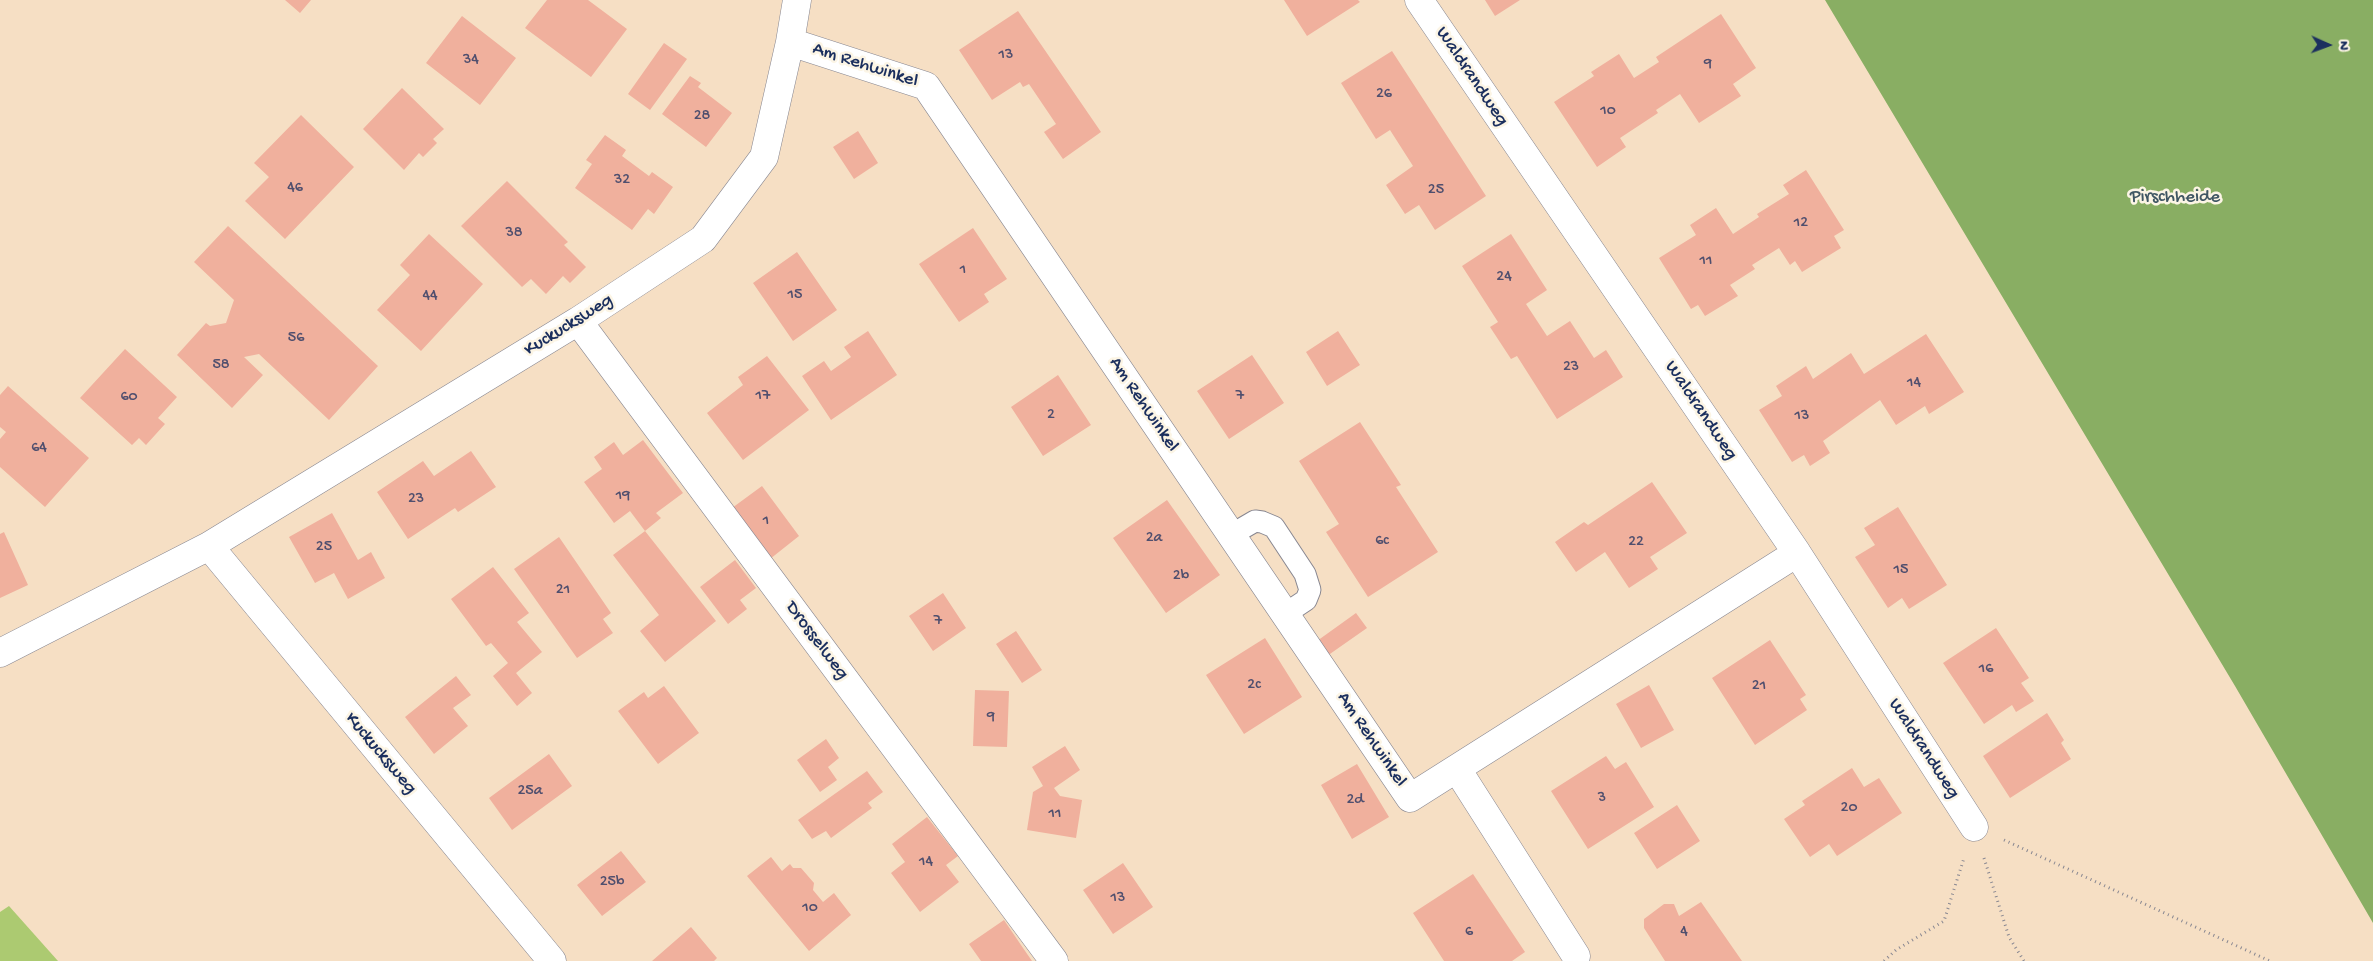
<!DOCTYPE html>
<html>
<head>
<meta charset="utf-8">
<style>
	body { margin:0 }
	#map { position:relative; width:2373px; height:961px; overflow:hidden; background:#f6dfc4; font-family:"Gochi Hand",sans-serif }
	canvas { display:block }
	.north { position:absolute; left:2303px; top:20px; width:50px; height:50px; -webkit-text-stroke:4px #fcf5e5; paint-order:stroke; rotate:92deg; font-size:14px; font-weight:700; line-height:20px; text-align:center; color:#1b2f5e }
	.north::after { content:''; display:block; margin:auto; width:18px; height:22px; background:#1b2f5e; clip-path:polygon(50% 0,100% 100%,50% 72%,0 100%) }
</style>
</head>
<body>
<div id="map">
<canvas width="2373" height="961"></canvas>
<div class="north">N</div>
</div>
<script>
const ctx = document.querySelector('canvas').getContext('2d');
ctx.lineJoin = 'round';
function fill(path, color) {
  ctx.fillStyle = color;
  ctx.fill(path, 'evenodd');
}
function stroke(path, color, width, dash) {
  ctx.strokeStyle = color;
  ctx.lineWidth = width;
  ctx.lineCap = dash ? 'butt' : 'round';
  ctx.setLineDash(dash || []);
  ctx.stroke(path);
}
function label(font, color, halo, rows, align = 'center') {
  ctx.font = font + ' "Gochi Hand",sans-serif';
  ctx.lineWidth = 5;
  ctx.setLineDash([]);
  ctx.textBaseline = 'middle';
  ctx.strokeStyle = halo;
  ctx.fillStyle = color;
  for (const [text, x, y, turn = 0] of rows) {
    ctx.save();
    ctx.translate(x, y);
    ctx.rotate((+turn || 0) * Math.PI / 180);
    ctx.textAlign = isNaN(turn) ? turn : align;
    if (halo) ctx.strokeText(text, 0, 0);
    ctx.fillText(text, 0, 0);
    ctx.restore();
  }
}
const green = new Path2D(`
	M9,906L58,961H0V912Z`);
const forest = new Path2D(`
	M1825,0H2373V923L2235,686Z`);
const building = new Path2D(`
	M285,0H311L300,13Z
	M547,0H588L627,29L591,77L525,28Z
	M1284,0H1358L1360,2L1307,36Z
	M1485,0H1520L1495,16Z
	M1018,11L1101,132L1063,159L1044,132L1056,124L1029,84L1023,87L1020,82L992,100L959,50Z
	M1721,14L1756,68L1733,84L1741,96L1699,123L1680,94L1656,110L1658,113L1620,138L1626,147L1597,167L1554,102L1594,76L1591,72L1619,54L1634,78L1659,62L1656,57Z
	M462,16L516,58L480,105L426,63Z
	M664,43L687,59L650,110L628,94Z
	M1392,51L1486,196L1435,230L1419,205L1405,214L1386,185L1413,166L1390,130L1376,139L1341,83Z
	M690,76L701,83L698,87L732,113L706,147L662,114Z
	M402,88L444,129L433,139L437,143L423,157L419,153L404,170L363,129Z
	M301,115L354,167L285,239L245,201L269,177L254,163Z
	M858,131L878,163L854,179L833,147Z
	M605,135L626,150L622,156L649,176L652,172L673,187L654,214L648,209L632,230L575,188L592,164L586,160Z
	M1806,170L1844,230L1834,236L1841,248L1802,272L1795,261L1790,265L1779,248L1752,265L1755,269L1730,285L1738,296L1705,316L1698,305L1691,309L1659,258L1696,235L1690,225L1716,208L1733,234L1759,217L1757,214L1789,194L1783,185Z
	M507,181L568,242L564,245L586,267L570,283L563,276L546,294L531,279L522,287L461,226Z
	M228,226L378,366L329,420L259,354L244,357L263,375L232,408L177,355L206,323L210,326L226,323L234,300L194,262Z
	M973,228L1007,279L984,294L989,302L959,322L919,264Z
	M429,234L483,284L421,351L377,310L410,275L400,265Z
	M1511,234L1547,290L1526,304L1547,336L1570,321L1594,358L1606,350L1623,377L1557,419L1517,356L1511,359L1490,327L1498,322L1462,266Z
	M797,252L837,310L793,341L753,283Z
	M868,331L897,375L831,420L802,376L824,361L831,371L851,357L844,347Z
	M1338,331L1360,365L1327,386L1306,352Z
	M1926,334L1964,392L1929,414L1925,406L1896,425L1880,400L1823,441L1830,453L1810,466L1804,455L1792,462L1759,410L1782,396L1776,386L1806,366L1813,379L1851,353L1864,374Z
	M125,349L177,397L158,418L165,424L146,445L139,438L132,445L80,398Z
	M1252,355L1284,403L1229,439L1197,391Z
	M767,356L809,410L743,460L707,413L743,385L738,377Z
	M1058,375L1091,425L1043,456L1011,407Z
	M8,386L89,458L45,507L0,467V439L6,432L0,427V395Z
	M1360,422L1401,485L1396,487L1438,552L1368,597L1326,532L1339,524L1299,461Z
	M643,440L683,493L656,513L661,518L645,531L716,621L665,662L640,631L659,615L613,555L645,531L630,511L614,523L584,482L602,469L594,457L614,442L623,455Z
	M471,451L496,487L458,512L455,508L408,539L377,492L423,461L434,476Z
	M1652,482L1687,533L1650,557L1658,569L1629,588L1605,552L1576,572L1555,542L1584,522L1588,525Z
	M762,486L799,536L770,559L732,508Z
	M1167,500L1220,575L1166,613L1113,538Z
	M1898,507L1947,585L1909,609L1902,598L1888,608L1855,557L1875,545L1864,528Z
	M332,513L358,560L371,552L385,578L348,599L334,573L315,583L289,537Z
	M4,532L28,585L0,598V534Z
	M559,537L611,613L603,619L613,633L577,658L514,569Z
	M735,560L756,588L740,600L747,609L728,624L700,587Z
	M493,567L529,613L517,622L542,652L516,673L532,693L517,706L493,676L508,663L491,643L486,646L451,599Z
	M943,593L966,628L933,651L909,616Z
	M1356,613L1367,628L1327,656L1317,641Z
	M1996,628L2029,678L2021,683L2034,701L2016,712L2012,705L1984,724L1943,663Z
	M1016,631L1042,670L1022,683L996,644Z
	M1265,638L1302,697L1244,734L1206,675Z
	M1770,640L1806,695L1800,699L1807,710L1755,745L1712,678Z
	M456,676L471,695L453,708L468,726L434,754L405,717Z
	M1649,685L1674,730L1641,748L1616,704Z
	M664,686L699,733L658,764L618,711L644,692L648,698Z
	M975,690L1009,691L1007,747L973,746Z
	M2047,713L2064,740L2061,743L2071,759L2010,798L1983,756Z
	M826,739L839,758L828,767L837,780L820,792L797,760Z
	M1065,746L1080,770L1054,788L1060,796L1082,800L1076,838L1027,830L1033,792L1043,786L1032,767Z
	M549,754L572,786L512,830L489,798Z
	M1606,756L1615,769L1626,762L1654,807L1588,849L1551,791Z
	M1357,764L1389,817L1352,839L1321,785Z
	M1852,768L1864,787L1879,778L1902,813L1837,856L1829,844L1810,857L1784,819L1805,805L1802,801Z
	M867,771L883,792L868,803L872,808L831,838L826,831L812,839L798,820Z
	M1677,805L1700,841L1657,869L1634,833Z
	M927,817L958,856L946,865L959,882L920,912L891,873L905,862L892,844Z
	M621,851L646,882L602,916L577,885Z
	M771,857L782,871L790,864L793,868H801L814,883L813,890L823,902L834,893L851,915L809,951L747,876Z
	M1123,863L1153,907L1113,934L1083,890Z
	M1473,874L1525,952L1512,961H1444L1413,913Z
	M1701,902L1742,961H1665L1644,928V919L1664,904H1674L1679,916Z
	M1004,920L1023,948L1032,961H981L969,944Z
	M691,927L717,958L714,961H652Z`);
const path = new Path2D(`
	M2004,840L2270,961
	M1984,858L2009,937L2024,961
	M1884,961L1896,950L1944,921L1964,858`);
const service = new Path2D(`
	M1231,535L1255,521L1262,522L1274,527L1305,574L1310,590L1306,600L1285,614`);
const minor = new Path2D(`
	M1419,0L1797,553L1974,827
	M790,42L926,86L1410,798L1797,553
	M578,321L1054,961
	M209,546L552,961
	M0,653L209,546L578,321L703,239L764,157L790,42L797,0
	M1457,769L1576,956`);
const numberNames = [
	["13",1006,56],
	["34",471,61],
	["9",1708,65],
	["26",1384,95],
	["10",1608,112],
	["28",702,117],
	["32",622,181],
	["46",295,189],
	["25",1436,191],
	["12",1801,224],
	["38",514,234],
	["11",1706,262],
	["1",963,271],
	["24",1504,278],
	["15",795,296],
	["44",430,297],
	["56",296,339],
	["58",221,366],
	["23",1571,368],
	["14",1914,384],
	["17",763,397],
	["7",1240,397],
	["60",129,398],
	["2",1051,416],
	["13",1802,417],
	["64",39,449],
	["19",623,497],
	["23",416,500],
	["1",766,522],
	["2a",1154,539],
	["6c",1382,542],
	["22",1636,543],
	["25",324,548],
	["15",1901,571],
	["2b",1181,577],
	["21",563,591],
	["7",938,622],
	["16",1986,670],
	["2c",1254,686],
	["21",1759,687],
	["9",991,718],
	["25a",530,792],
	["3",1602,799],
	["2d",1355,801],
	["20",1849,809],
	["11",1055,815],
	["14",926,863],
	["25b",612,883],
	["13",1118,899],
	["10",810,909],
	["6",1469,933],
	["4",1684,933]
];
const streetNames = [
	["Am Rehwinkel",865,66,18],
	["Waldrandweg",1471,77,56],
	["Kuckucksweg",569,326,-32],
	["Am Rehwinkel",1143,405,56],
	["Waldrandweg",1700,411,56],
	["Drosselweg",816,641,53],
	["Am Rehwinkel",1371,740,56],
	["Waldrandweg",1923,749,57],
	["Kuckucksweg",380,754,50]
];
const parkNames = [
	["Pirschheide",2175,198]
];
fill(green, '#acca71');
fill(forest, '#89ae63');
fill(building, '#f0b09d');
stroke(service, '#888791', 23);
stroke(minor, '#888791', 29);
stroke(path, '#888791', 3, [1, 4]);
stroke(service, '#fff', 21);
stroke(minor, '#fff', 28);
label('16px', '#504f6e', null, numberNames);
label('19px', '#1b2f5e', '#fcf5e5', streetNames);
label('19px', '#3f5663', '#fcf5e5', parkNames);
</script>
</body>
</html>
